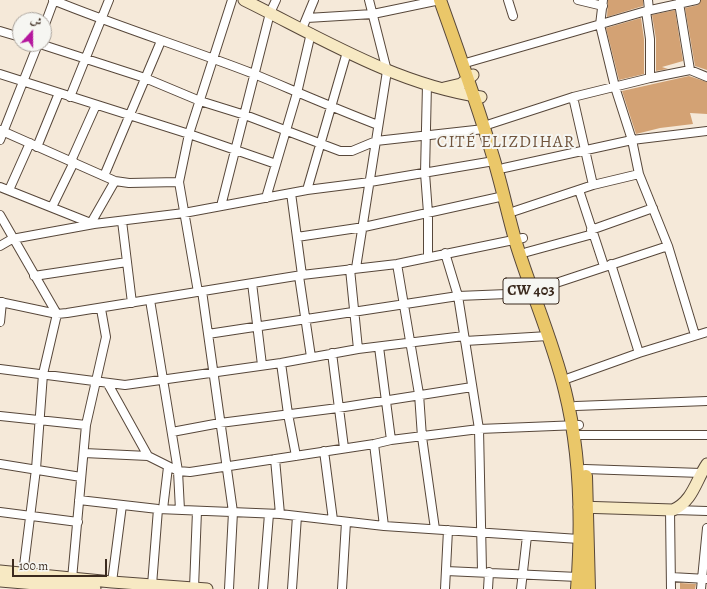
<!DOCTYPE html>
<html>
<head>
<meta charset="utf-8">
<style>
	body { margin:0 }
	#map { position:relative; width:707px; height:589px; overflow:hidden; background:#f5e9d9; font-family:Alegreya,Amiri,serif }
	canvas { display:block }
	.north { position:absolute; left:12px; top:12px; width:40px; height:40px; box-sizing:border-box; background:#f6f6f2; border:1px solid #aba49d; border-radius:50%; rotate:21deg; font-size:11px; font-weight:700; line-height:16px; text-align:center; color:#3b2a1e }
	.north::after { content:''; display:block; margin:auto; width:14px; height:18px; background:#b5179e; clip-path:polygon(50% 0,100% 100%,50% 72%,0 100%) }
	.scale { position:absolute; left:12px; top:559px; width:95px; height:18px; box-sizing:border-box; border:2px solid #3b2a1e; border-top:0; padding-left:5px; font-size:12px; line-height:14px; white-space:nowrap; color:#3b2a1e; -webkit-text-stroke:3px #f6f6f2; paint-order:stroke }
</style>
</head>
<body>
<div id="map">
<canvas width="707" height="589"></canvas>
<div class="north">ش</div>
<div class="scale">100 m</div>
</div>
<script>
const ctx = document.querySelector('canvas').getContext('2d');
ctx.lineJoin = 'round';
function fill(path, color) {
  ctx.fillStyle = color;
  ctx.fill(path, 'evenodd');
}
function stroke(path, color, width, dash) {
  ctx.strokeStyle = color;
  ctx.lineWidth = width;
  ctx.lineCap = dash ? 'butt' : 'round';
  ctx.setLineDash(dash || []);
  ctx.stroke(path);
}
function label(font, color, halo, rows, align = 'center') {
  ctx.font = font + ' Alegreya,serif';
  ctx.lineWidth = 4;
  ctx.setLineDash([]);
  ctx.textBaseline = 'middle';
  ctx.strokeStyle = halo;
  ctx.fillStyle = color;
  for (const [text, x, y, turn = 0] of rows) {
    ctx.save();
    ctx.translate(x, y);
    ctx.rotate((+turn || 0) * Math.PI / 180);
    ctx.textAlign = isNaN(turn) ? turn : align;
    if (halo) ctx.strokeText(text, 0, 0);
    ctx.fillText(text, 0, 0);
    ctx.restore();
  }
}
const building = new Path2D(`
	M608,0H643V6L607,17Z
	M701,0H707V70L695,66L685,8L698,5Z
	M675,10L683,61L662,67L668,69L656,71V39L652,15Z
	M641,18L644,39V74L619,80L606,28Z
	M689,76L707,82V114L690,113L693,124L660,128L636,134L622,91Z
	M680,583L696,584L695,589H680Z`);
const street = new Path2D(`
	M53,0C119,27 187,48 254,74C295,91 336,109 378,125
	M508,0L513,16
	M578,0L603,6
	M603,0L600,25L615,87L632,140L639,174L668,246L695,335
	M648,0L649,10
	M679,3L690,70
	M646,11L650,39V78
	M307,18L373,14L440,0
	M44,27L54,0
	M302,29L314,0
	M0,31L20,37
	M40,44L145,78L200,101L245,115L340,151H352L376,141L484,129
	M469,62L646,11L696,0
	M0,74L189,134L276,164
	M427,84L425,173L428,213V256
	M70,97L109,0
	M573,97L593,185
	M490,124L573,97L650,78L690,70L707,77
	M0,130L115,181L129,183L179,182
	M0,140L38,44
	M37,147L59,93
	M71,161L96,105
	M504,168L632,140L707,131
	M104,176L161,41
	M0,187L93,224
	M9,190L30,143
	M307,190L347,52
	M579,190L604,266
	M291,193L302,275
	M266,198L297,93L311,33
	M221,206L270,13L276,0
	M52,207L74,162
	M515,211L593,185L639,174
	M0,215L57,314L43,374L36,469L23,574
	M122,221L132,303
	M91,223L115,181
	M591,230L653,208
	M297,237L364,227L504,196
	M0,246L12,239L94,224L184,213L307,190L370,182L494,161
	M527,252L593,234
	M445,253L458,296L479,429L482,571
	M397,264L419,394L422,437L435,529
	M611,264L639,353
	M356,268L387,71L369,0
	M350,269L358,349
	M34,276L127,262
	M299,276L311,357
	M252,283L262,365
	M538,289L668,246
	M202,291L233,512L229,589
	M198,292L179,182L189,134L232,0
	M150,300L178,471L180,510
	M0,302L57,314L67,313L302,275L397,264L523,238
	M0,322L2,302
	M208,334L458,296L532,293
	M465,341L548,336
	M379,347L391,440
	M332,353L344,448
	M281,363L288,414L296,456
	M0,369L125,385L281,363L358,349L464,336
	M569,378L639,353L707,332
	M108,384L148,456
	M576,406L707,401
	M0,416L86,425
	M172,432L220,423L338,408L472,387
	M580,435H707
	M374,444L384,526
	M324,451L333,520
	M84,453L148,456L178,471L190,472L374,444L391,440L479,429L579,425
	M275,459L280,514
	M0,464L81,477
	M585,469L701,473
	M79,500L158,509L280,514L384,526L579,539
	M163,509L168,467
	M670,510L671,589
	M674,510L707,511
	M0,512L78,522
	M446,571L578,577
	M671,577L707,579
	M72,579L86,425L106,337L101,309
	M112,582L122,505
	M152,585L158,509
	M194,588L197,511
	M263,589L269,514
	M292,589L297,516
	M342,589L346,522
	M445,589L448,530
	M488,589L489,572
	M521,589L527,536
	M701,589L707,528`);
const secondary = new Path2D(`
	M244,0C321,38 395,84 481,97
	M444,88L461,84L473,75
	M579,507L673,510C693,501 696,480 707,464
	M0,571L112,582L207,589
	M0,581L95,589`);
const primary = new Path2D(`
	M440,0C459,53 478,106 494,160C502,187 508,215 516,243C531,292 553,341 565,391C581,455 582,524 577,589
	M586,476L589,589`);
const shields = [
	[531,291,56]
];
const shieldNames = [
	["CW 403",531,291]
];
const neighbourhoodNames = [
	["CITÉ ELIZDIHAR",506,143]
];
fill(building, '#d3a274');
stroke(street, '#57473a', 10);
stroke(secondary, '#57473a', 13);
stroke(primary, '#57473a', 14);
stroke(street, '#fff', 8);
stroke(secondary, '#f7e9c3', 11);
stroke(primary, '#eac769', 12);
for (const [x, y, w] of shields) {
  const box = new Path2D();
  box.roundRect(x - w / 2, y - 13, w, 26, 3);
  ctx.fillStyle = '#f6f6f2';
  ctx.fill(box);
  stroke(box, '#3b2a1e', 1);
}
label('bold 15px', '#3b2a1e', null, shieldNames);
ctx.letterSpacing = '1px';
label('17px', '#70543c', '#f6f6f2', neighbourhoodNames);
ctx.letterSpacing = '0px';
</script>
</body>
</html>
